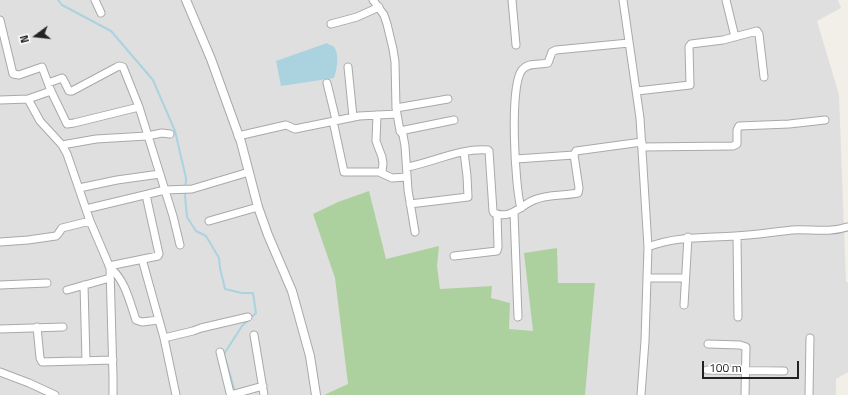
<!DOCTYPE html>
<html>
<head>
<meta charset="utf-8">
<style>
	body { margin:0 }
	#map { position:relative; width:848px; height:395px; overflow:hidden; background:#f2efe9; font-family:"Titillium Web",sans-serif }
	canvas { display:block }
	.north { position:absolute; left:16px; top:16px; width:40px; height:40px; -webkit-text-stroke:3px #fff; paint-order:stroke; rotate:255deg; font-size:11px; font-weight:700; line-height:16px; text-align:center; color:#222 }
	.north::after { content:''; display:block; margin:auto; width:14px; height:18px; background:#222; clip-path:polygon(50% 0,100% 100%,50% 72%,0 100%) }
	.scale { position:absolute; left:702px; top:361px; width:97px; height:18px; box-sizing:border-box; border:2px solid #222; border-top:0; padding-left:5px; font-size:12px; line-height:14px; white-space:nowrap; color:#222; -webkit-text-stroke:3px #fff; paint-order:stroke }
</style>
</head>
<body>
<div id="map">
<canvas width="848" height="395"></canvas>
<div class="north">N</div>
<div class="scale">100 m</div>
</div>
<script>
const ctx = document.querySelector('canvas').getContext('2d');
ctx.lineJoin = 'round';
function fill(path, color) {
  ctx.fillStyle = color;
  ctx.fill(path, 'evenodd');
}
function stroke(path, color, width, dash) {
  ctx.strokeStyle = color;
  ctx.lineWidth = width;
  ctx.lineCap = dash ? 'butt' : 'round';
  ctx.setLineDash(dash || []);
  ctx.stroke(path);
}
const residential = new Path2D(`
	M0,0H838L841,8L817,21L839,95L846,282H848V372L836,379V395H0Z`);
const forest = new Path2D(`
	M369,191L386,259L439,246L437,266L440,289L492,286L491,298L510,303L509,329L533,331L524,253L557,248L558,283H595L585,395H324L348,384L335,278L313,214L338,202Z`);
const water = new Path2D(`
	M327,43C328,44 332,46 333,46C340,52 337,70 334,78L281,86L276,61Z`);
const stream = new Path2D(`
	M58,0L62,5L111,31L153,80L175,131L186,178L185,196L187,217L196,231L206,236L219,258L220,268L225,289L242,293H253L256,313L242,326L224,354L234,388`);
const minor = new Path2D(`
	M95,0L101,13
	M373,0L384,15L387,24L393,49L395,62L396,108L400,131L403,135L405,146L408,190L415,232
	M512,0L516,45
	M623,0L640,118L648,247L645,341L641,395
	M726,0L735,37
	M0,20L13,74L19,75L42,67L51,91L67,124L74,123L139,107
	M331,24L357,17L379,7
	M348,67L353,117
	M48,83L62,78L63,79L69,91H72L117,67L119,66L123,67L139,107L173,216L180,245
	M327,83L336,120
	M637,91L690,85L689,47L691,44L723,40L757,31L759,34L764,77
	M28,99L40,121L62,145L67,154L90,221L108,263L110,268L113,377V395
	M0,100L28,99L51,91
	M396,108L448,99
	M377,115L376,141L382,157L383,163L382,173
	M333,121L344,172H379L392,178L407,177
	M400,131L454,120
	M238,136L286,125L295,129L359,116L397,114
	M62,145L96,139L147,136L162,133L170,134
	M642,147L733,146L737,144V130L739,126L789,124L825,120
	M516,159L574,155
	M407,167C434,162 460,148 488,150L489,151L493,211L494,213C511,220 521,205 534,200C548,194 564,196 578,193L579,188L574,155L576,151L642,142
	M79,188L117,180L160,174
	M410,204L468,197L467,176L464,152
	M521,208C515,188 509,85 522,70C528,62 540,65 548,63L552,52L556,50L629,43
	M86,209L165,190L192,189L249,172
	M514,213L518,317
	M209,221L258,207
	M737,236L738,317
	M0,242L28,240L56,236L58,234L62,228L90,221
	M648,247C676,236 705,238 735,236C754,235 773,232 792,230C811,229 829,233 847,227
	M454,256L497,251L498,247L497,214
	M142,259L164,338L176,395
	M109,266L158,256L159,254L146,195
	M110,268C125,279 130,303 136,320L142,322L159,320
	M647,278H685
	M0,285L47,283
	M84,285L86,361
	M67,290L110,278
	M684,305L688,237
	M37,327L40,358L42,362L113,360
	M0,329L63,327
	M254,335L264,395
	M164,338L193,331L201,328L248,317
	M708,344L740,345L746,347L745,395
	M220,352L230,393L234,394L263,386
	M707,370L784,371
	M0,372L29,383L55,395
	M809,395L810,338`);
const tertiary = new Path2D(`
	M186,0L211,59L241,142L258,207L268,235L292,291L310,356L316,395`);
fill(residential, '#e0dfdf');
fill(forest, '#add19e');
fill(water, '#aad3df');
stroke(stream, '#aad3df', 2);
stroke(minor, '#a9a9a9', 9);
stroke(tertiary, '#a9a9a9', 10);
stroke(minor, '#fff', 7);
stroke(tertiary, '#fff', 8);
</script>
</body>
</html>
